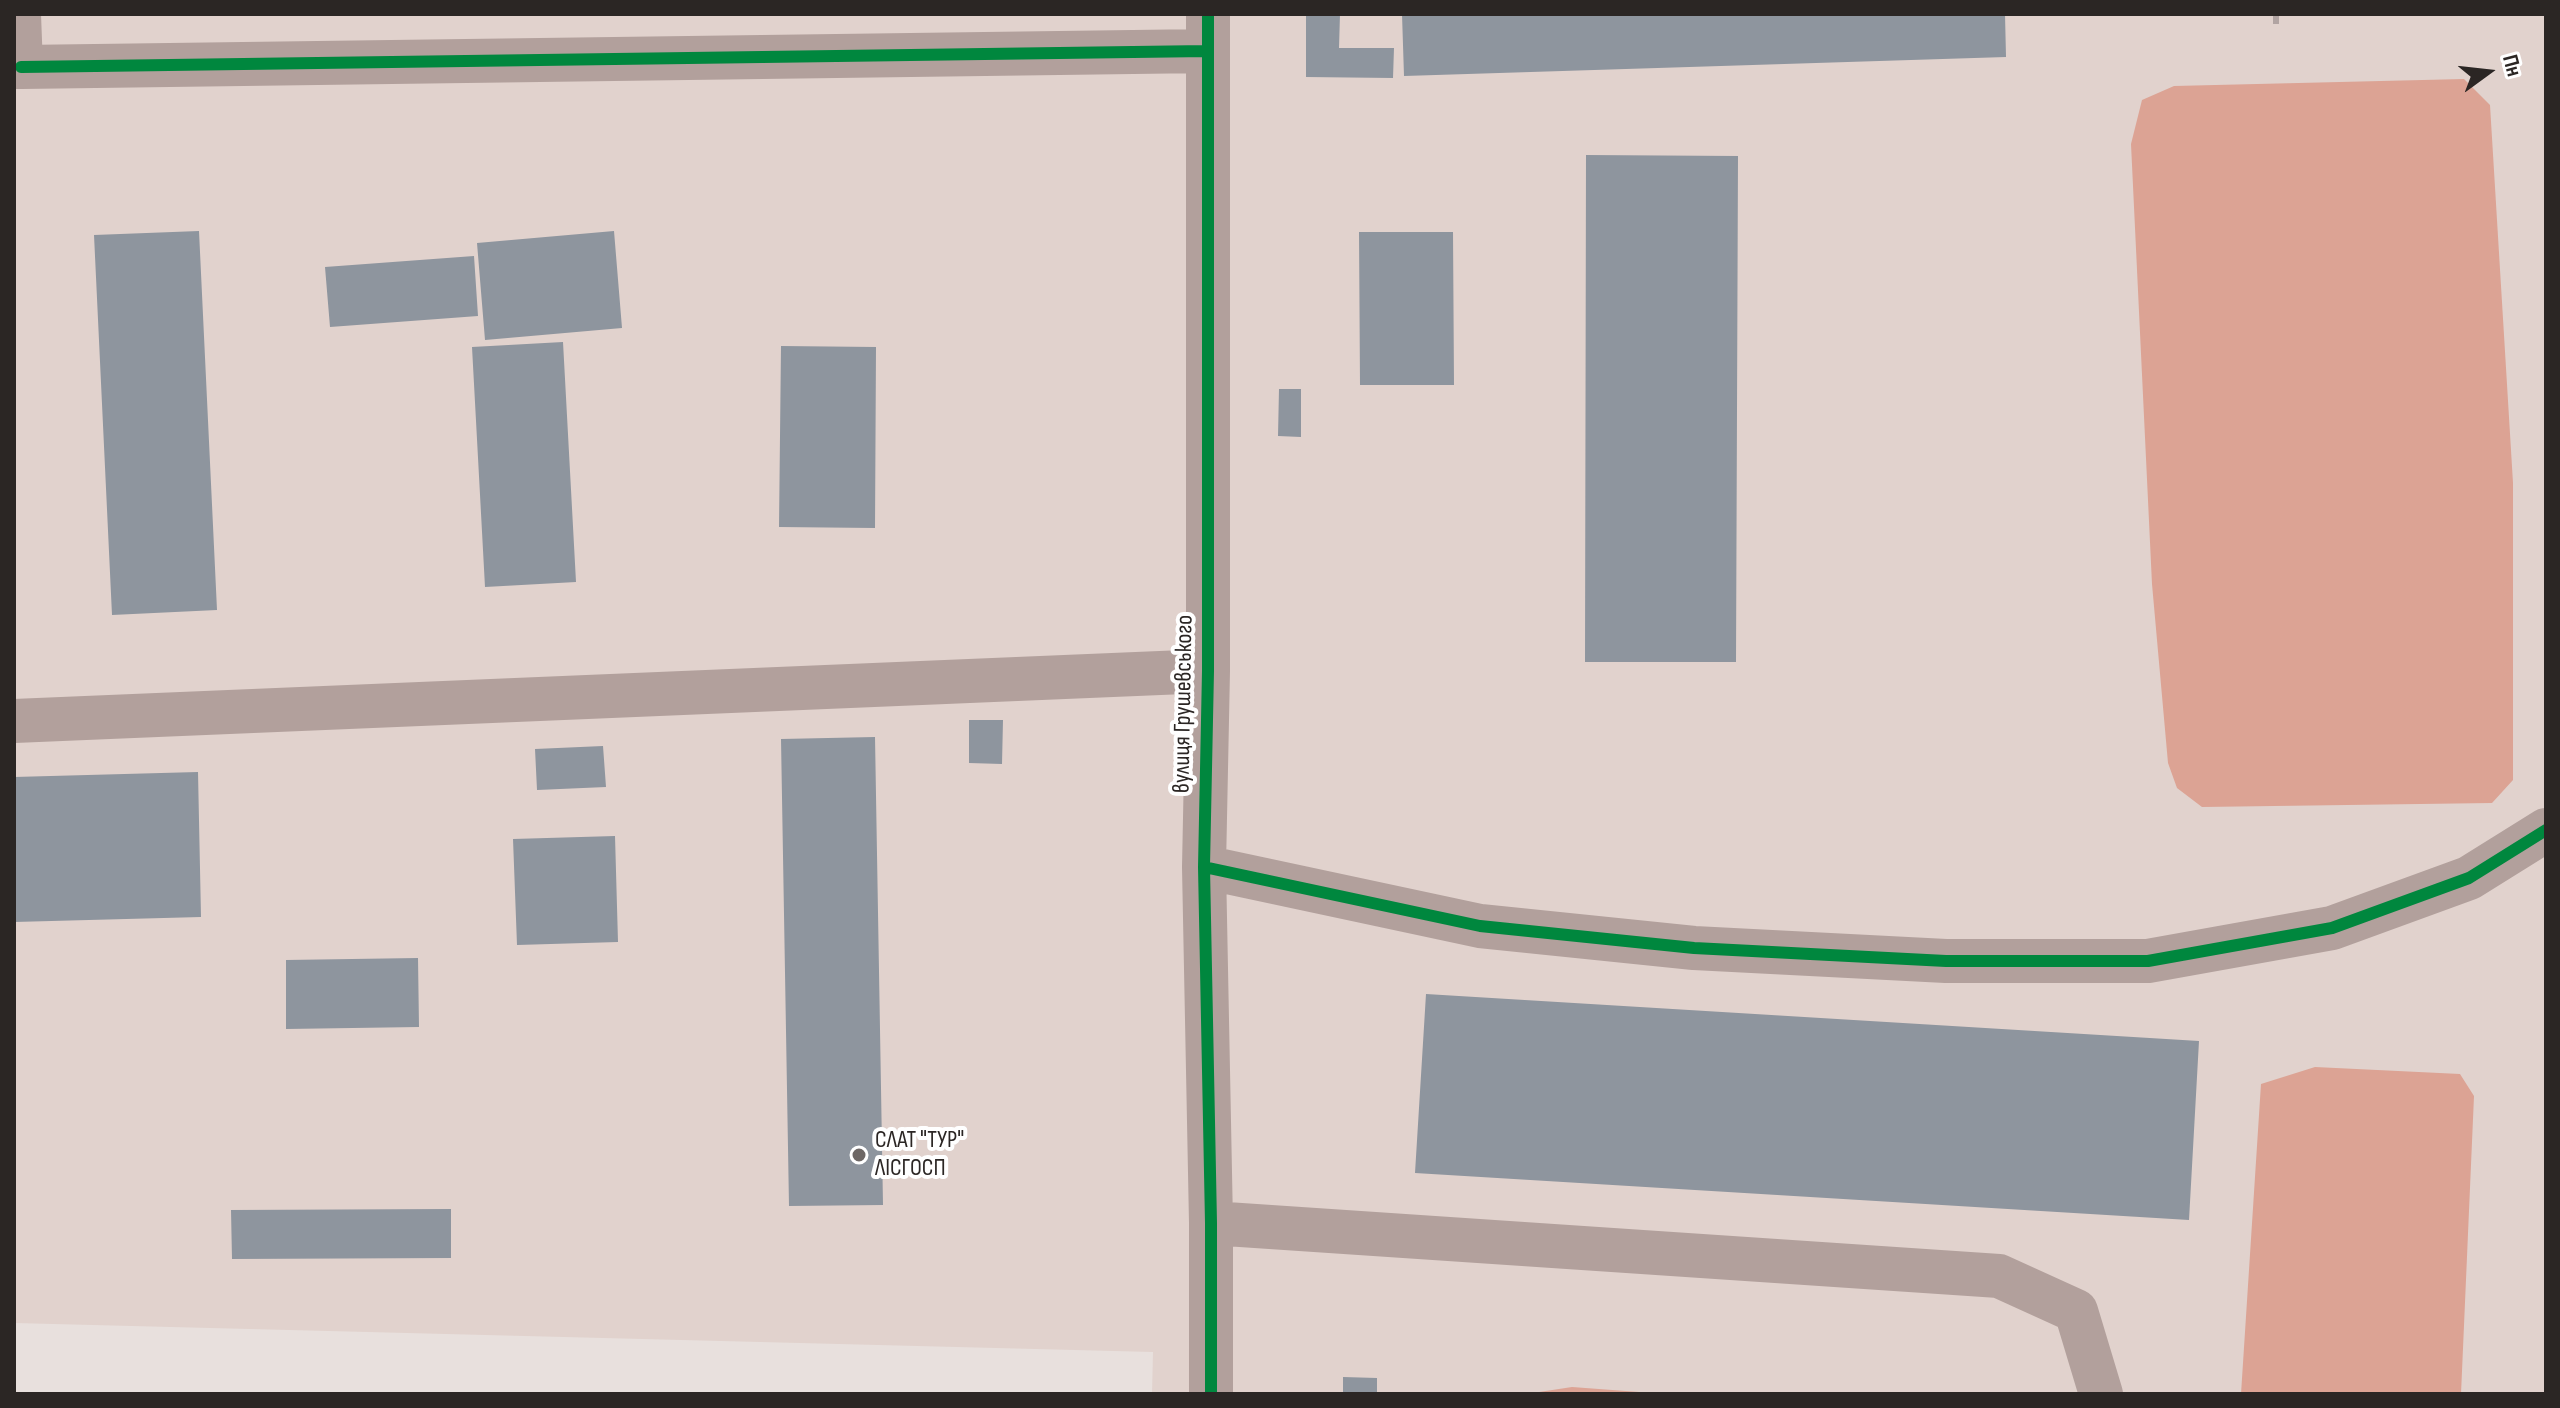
<!DOCTYPE html>
<html>
<head>
<meta charset="utf-8">
<style>
	body { margin:0 }
	#map { position:relative; width:2560px; height:1408px; overflow:hidden; background:#e8e0dd; font-family:"Sofia Sans Condensed",sans-serif }
	canvas { display:block }
	.frame { position:absolute; inset:0; border:16px solid #2b2624; pointer-events:none }
	.north { position:absolute; left:2448px; top:32px; width:80px; height:80px; -webkit-text-stroke:6px #fff; paint-order:stroke; rotate:75deg; font-size:22px; font-weight:700; line-height:32px; text-align:center; color:#2b2624 }
	.north::after { content:''; display:block; margin:auto; width:28px; height:36px; background:#2b2624; clip-path:polygon(50% 0,100% 100%,50% 72%,0 100%) }
</style>
</head>
<body>
<div id="map">
<canvas width="2560" height="1408"></canvas>
<div class="frame"></div>
<div class="north">Пн</div>
</div>
<script>
const ctx = document.querySelector('canvas').getContext('2d');
ctx.lineJoin = 'round';
function fill(path, color) {
  ctx.fillStyle = color;
  ctx.fill(path, 'evenodd');
}
function stroke(path, color, width, dash) {
  ctx.strokeStyle = color;
  ctx.lineWidth = width;
  ctx.lineCap = dash ? 'butt' : 'round';
  ctx.setLineDash(dash || []);
  ctx.stroke(path);
}
function label(font, color, halo, rows, align = 'center') {
  ctx.font = font + ' "Sofia Sans Condensed",sans-serif';
  ctx.lineWidth = 8;
  ctx.setLineDash([]);
  ctx.textBaseline = 'middle';
  ctx.strokeStyle = halo;
  ctx.fillStyle = color;
  for (const [text, x, y, turn = 0] of rows) {
    ctx.save();
    ctx.translate(x, y);
    ctx.rotate((+turn || 0) * Math.PI / 180);
    ctx.textAlign = isNaN(turn) ? turn : align;
    if (halo) ctx.strokeText(text, 0, 0);
    ctx.fillText(text, 0, 0);
    ctx.restore();
  }
}
const built = new Path2D(`
	M14,14H2546V1394H1152L1153,1352L14,1323Z`);
const water = new Path2D(`
	M2464,79L2490,105L2513,483V780L2492,803L2202,807L2177,788L2168,763L2152,584L2131,144L2142,100L2174,86Z
	M2315,1067L2460,1074L2474,1096L2461,1394H2241L2261,1084Z
	M1572,1387L1666,1394H1526Z`);
const building = new Path2D(`
	M1306,14H1340L1339,48H1394L1393,78L1306,77Z
	M1402,14H2005L2006,57L1404,76Z
	M1586,155L1738,156L1736,662H1585Z
	M199,231L217,610L112,615L94,235Z
	M614,231L622,328L485,340L477,243Z
	M1359,232H1453L1454,385H1360Z
	M474,256L478,316L330,327L325,267Z
	M563,342L576,582L485,587L472,347Z
	M781,346L876,347L875,528L779,527Z
	M1279,389H1301V437L1278,436Z
	M969,720H1003L1002,764L969,763Z
	M875,737L883,1205L789,1206L781,739Z
	M603,746L606,787L537,790L535,749Z
	M198,772L201,917L14,922V777Z
	M615,836L618,942L517,945L513,839Z
	M418,958L419,1027L286,1029V960Z
	M1426,994L2199,1041L2189,1220L1415,1173Z
	M451,1209V1258L232,1259L231,1210Z
	M1343,1377L1377,1378V1394H1343Z`);
const minor = new Path2D(`
	M1208,14V671L1204,867L1211,1223V1394
	M14,67H21L19,14
	M21,67L1207,51
	M14,721L1208,671
	M1204,867L1480,926L1694,948L1946,961H2148L2332,928L2469,878L2546,830
	M1211,1223L1999,1276L2076,1311L2101,1394`);
const rail = new Path2D(`
	M2276,24V14`);
const cycleway = new Path2D(`
	M1208,14V671L1204,867L1211,1223V1394
	M21,67L1207,51
	M1204,867L1480,926L1694,948L1946,961H2148L2332,928L2469,878L2546,830`);
const markers = [
	[859,1155,8,"#6d6765"]
];
const streetNames = [
	["вулиця Грушевського",1184,704,-89]
];
const poiNames = [
	["СЛАТ \"ТУР\"",875,1141],
	["ЛІСГОСП",875,1169]
];
fill(built, '#e1d2cd');
fill(water, '#dca394');
fill(building, '#8e959e');
stroke(minor, '#b2a09c', 44);
stroke(rail, '#b1a4a2', 6, [12, 6]);
stroke(cycleway, '#00873e', 12);
for (const [x, y, r, color] of markers) {
  const dot = new Path2D();
  dot.arc(x, y, r, 0, 2 * Math.PI);
  ctx.fillStyle = color;
  ctx.fill(dot);
  stroke(dot, '#fff', 3);
}
label('24px', '#2b2624', '#fff', streetNames);
label('24px', '#2b2624', '#fff', poiNames, 'left');
</script>
</body>
</html>
